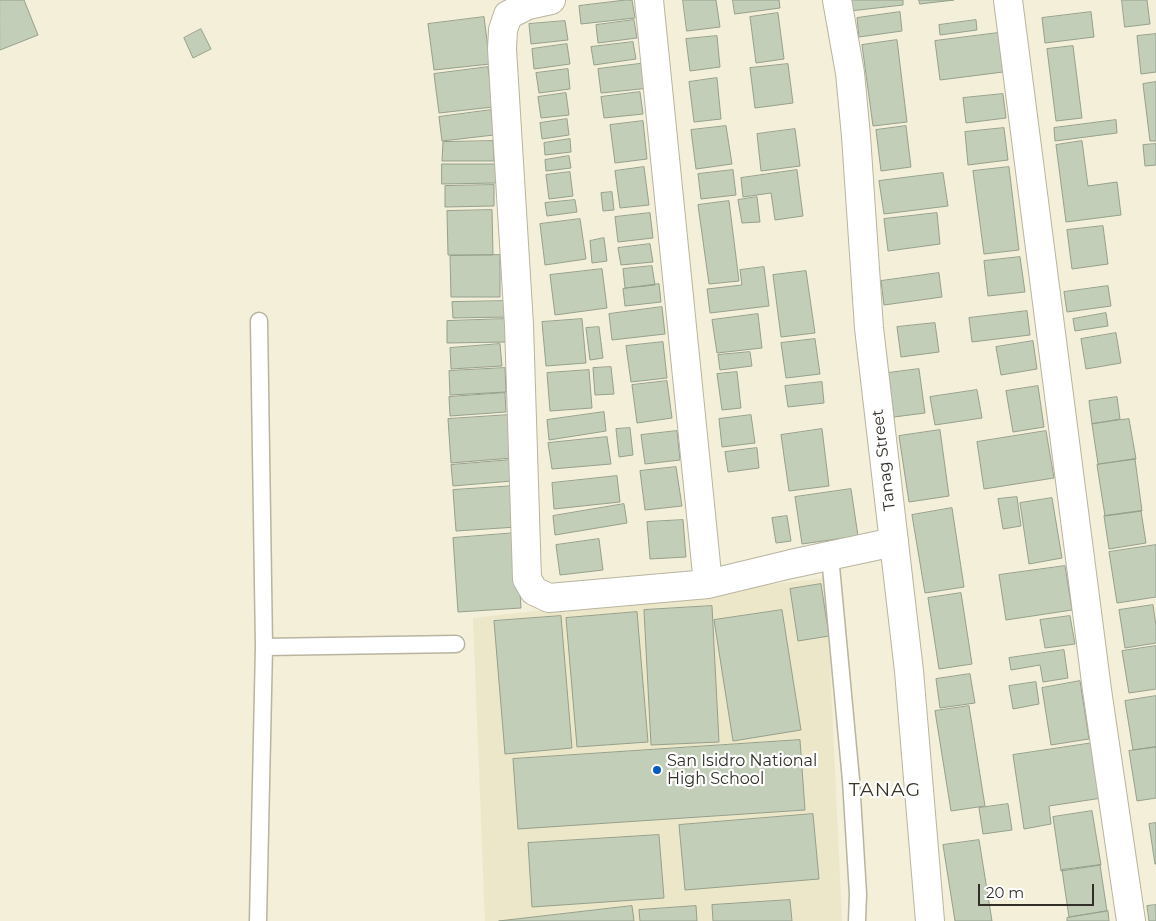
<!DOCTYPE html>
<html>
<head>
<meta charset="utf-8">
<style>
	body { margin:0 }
	#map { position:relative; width:1156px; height:921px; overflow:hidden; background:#f3efd9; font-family:Montserrat,sans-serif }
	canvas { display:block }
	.scale { position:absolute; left:978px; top:884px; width:116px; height:22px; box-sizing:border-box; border:2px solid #312f27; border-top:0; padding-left:6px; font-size:15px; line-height:18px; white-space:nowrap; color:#312f27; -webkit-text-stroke:4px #fff; paint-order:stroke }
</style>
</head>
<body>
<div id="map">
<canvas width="1156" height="921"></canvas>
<div class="scale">20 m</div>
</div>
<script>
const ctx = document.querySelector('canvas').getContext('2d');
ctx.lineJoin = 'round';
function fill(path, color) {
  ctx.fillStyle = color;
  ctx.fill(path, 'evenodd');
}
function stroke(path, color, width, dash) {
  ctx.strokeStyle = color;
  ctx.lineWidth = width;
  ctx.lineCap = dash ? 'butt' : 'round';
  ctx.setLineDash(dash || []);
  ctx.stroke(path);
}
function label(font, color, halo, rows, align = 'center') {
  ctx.font = font + ' Montserrat,sans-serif';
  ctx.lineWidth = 4.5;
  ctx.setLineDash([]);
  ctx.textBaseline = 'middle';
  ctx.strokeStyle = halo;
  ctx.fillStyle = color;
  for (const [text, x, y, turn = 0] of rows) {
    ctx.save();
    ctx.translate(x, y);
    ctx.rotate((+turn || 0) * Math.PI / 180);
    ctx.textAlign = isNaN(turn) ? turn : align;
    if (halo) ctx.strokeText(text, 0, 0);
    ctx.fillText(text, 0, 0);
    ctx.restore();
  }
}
const built = new Path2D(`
	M826,578L842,921H485L473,618Z`);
const building = new Path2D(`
	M0,0H24L38,35L0,50Z
	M626,0H632L635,18L581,24L579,6Z
	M683,0H716L720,27L687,31Z
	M733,0H779L780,8L735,14Z
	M848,0H903V5L850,11Z
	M919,0H954L920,4Z
	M1122,0H1147L1150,24L1125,27Z
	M900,12L902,31L859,37L857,18Z
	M1091,12L1094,37L1045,43L1042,18Z
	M778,13L784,59L756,63L750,17Z
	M484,17L490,64L434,70L428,24Z
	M634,20L637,38L598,43L596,25Z
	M976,20L977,30L940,35L939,25Z
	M565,21L568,40L531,44L529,24Z
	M201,29L211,49L193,58L184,38Z
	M998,33L1003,72L940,80L935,41Z
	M1156,34V72L1141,74L1137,36Z
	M717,36L720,67L690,71L686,39Z
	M897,40L907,122L873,126L862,45Z
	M633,42L636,59L594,65L591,47Z
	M567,44L570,64L534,69L532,49Z
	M1073,46L1082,118L1056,121L1047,49Z
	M647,63L650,88L601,93L598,69Z
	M788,64L793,103L755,108L750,68Z
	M488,67L493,107L439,113L434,74Z
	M568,69L570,89L539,93L536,73Z
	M717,78L721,119L694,122L689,82Z
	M1156,82V141H1150L1143,84Z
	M640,92L643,114L604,118L601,97Z
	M566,93L569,115L541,118L538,97Z
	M1003,94L1006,118L966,123L963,98Z
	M491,110L494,135L442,141L439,117Z
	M567,119L569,135L542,139L540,123Z
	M1116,120L1117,133L1055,141L1054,128Z
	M643,121L647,159L615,163L610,125Z
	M726,126L732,164L696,169L691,130Z
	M906,126L911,167L881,171L876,130Z
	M1004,128L1008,160L968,165L965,132Z
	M795,129L800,166L761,171L757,134Z
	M570,139L571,152L545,155L544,143Z
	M493,141L494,161H442L443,142Z
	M1082,141L1088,186L1117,182L1121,215L1066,222L1056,145Z
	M1156,144V165L1145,166L1143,145Z
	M569,156L571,168L546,171L545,160Z
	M442,164H495L496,183L442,184Z
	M644,167L649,205L620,208L615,171Z
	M1009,167L1019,250L984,254L973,171Z
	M733,170L736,195L701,199L698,174Z
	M797,170L803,216L775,220L771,193L743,197L741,178Z
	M570,172L573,196L549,199L546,175Z
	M943,173L948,206L884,214L879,181Z
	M494,185V206L445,207V186Z
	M612,192L614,210L603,211L601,193Z
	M757,197L760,222L742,223L738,200Z
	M575,200L577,212L547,216L545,203Z
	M729,201L739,281L709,284L698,205Z
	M492,210L493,255H448L447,211Z
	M650,213L653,238L618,242L615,217Z
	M937,213L940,244L888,251L884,219Z
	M580,219L586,259L545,265L540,224Z
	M1103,226L1108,264L1072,269L1067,230Z
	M604,238L607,261L592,263L590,241Z
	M650,244L653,262L621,265L618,248Z
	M500,255V297H451L450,256Z
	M1020,257L1025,292L988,296L984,261Z
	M652,266L655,285L625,288L623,269Z
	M764,267L769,306L710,313L707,289L742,285L740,270Z
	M602,269L607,308L555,315L550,275Z
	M806,271L815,333L781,337L773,275Z
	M939,273L942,297L884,305L881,281Z
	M659,284L661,302L625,306L623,289Z
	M1108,286L1111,306L1067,312L1064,292Z
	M508,301V317L453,318L452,302Z
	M662,307L665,334L612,340L609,314Z
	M1027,311L1030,335L972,342L969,318Z
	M1106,313L1108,326L1075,331L1073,319Z
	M758,314L762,348L717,353L712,320Z
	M506,319L507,342L447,343V321Z
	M582,319L586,363L546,366L542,322Z
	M935,323L939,352L901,357L897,327Z
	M599,327L603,358L590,360L586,328Z
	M1116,333L1121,363L1086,369L1081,339Z
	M815,339L820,374L786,378L781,343Z
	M1033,341L1037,369L1001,375L996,347Z
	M663,342L667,378L631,382L626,346Z
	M500,344L502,366L451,369L450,348Z
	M750,352L752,366L720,370L718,355Z
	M611,367L614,394L595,395L593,368Z
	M505,368L506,392L450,395L449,371Z
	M919,369L925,413L894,417L888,373Z
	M589,370L592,408L550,411L547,373Z
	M737,372L741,408L722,410L717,374Z
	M667,381L672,418L637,423L632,385Z
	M822,382L824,403L788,407L785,386Z
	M1038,386L1044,427L1013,432L1006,391Z
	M977,390L982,418L935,425L930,397Z
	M505,393L506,412L450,416L449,397Z
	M1117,397L1120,419L1092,424L1089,401Z
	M604,412L606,431L549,440L547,420Z
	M509,415L512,458L451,463L448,419Z
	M751,415L755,443L722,447L719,419Z
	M1129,419L1136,459L1098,464L1092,424Z
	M630,428L633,455L619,457L616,429Z
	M822,429L829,486L789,491L781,435Z
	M940,430L949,496L909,502L899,436Z
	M677,431L680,460L645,464L641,435Z
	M1046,431L1054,478L984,489L977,442Z
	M607,437L611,464L552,469L548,443Z
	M757,448L759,468L728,472L725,452Z
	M1135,459L1142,511L1105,516L1097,465Z
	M511,460L512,481L453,486L451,465Z
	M676,467L682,506L645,510L640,471Z
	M617,476L620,502L554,509L552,483Z
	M515,486L517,527L456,531L453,490Z
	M851,489L858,536L802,544L795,497Z
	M1017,497L1021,526L1003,529L998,499Z
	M1052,498L1062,558L1029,564L1020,503Z
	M624,504L627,523L555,535L553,516Z
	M952,508L964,587L925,593L912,515Z
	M1141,511L1146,543L1109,549L1104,516Z
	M787,516L791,541L776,543L772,518Z
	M683,520L686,557L650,559L647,522Z
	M516,533L521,608L458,612L453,538Z
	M599,539L603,570L560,575L556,545Z
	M1156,545V597L1117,603L1109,552Z
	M1065,566L1072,610L1006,620L999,575Z
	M821,584L829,636L798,641L790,589Z
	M961,593L972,664L939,669L928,598Z
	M1153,605L1156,626V643L1125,648L1119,610Z
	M712,606L719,742L651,745L644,610Z
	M782,610L801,730L733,741L714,620Z
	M637,612L648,742L577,747L566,618Z
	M561,616L572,748L505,754L494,621Z
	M1070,616L1075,644L1045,648L1040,620Z
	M1156,646V689L1129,693L1122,651Z
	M1064,650L1068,678L1043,682L1040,665L1011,670L1009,658Z
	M970,674L975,703L940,708L936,679Z
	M1080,681L1089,739L1051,745L1042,688Z
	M1036,682L1039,704L1013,709L1009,686Z
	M1156,696V747L1133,750L1125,701Z
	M969,706L985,806L951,811L935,711Z
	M800,740L805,810L518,829L513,759Z
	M1093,743L1102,798L1049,806L1051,824L1024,829L1013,755Z
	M1156,747V798L1137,801L1129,751Z
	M1008,804L1012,830L983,834L979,808Z
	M1092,811L1101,865L1061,871L1053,817Z
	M813,814L819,879L685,890L679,825Z
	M1156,823V864H1155L1149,824Z
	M659,835L664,898L532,907L528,843Z
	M979,840L992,921H955L943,845Z
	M1100,865L1107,911L1069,917L1062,870Z
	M790,900L792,921H713L712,905Z
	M1156,905V921H1149L1147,906Z
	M632,906L634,921H499Z
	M696,906L697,921H640L639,910Z
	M1108,911L1109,921H1067V918Z`);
const service = new Path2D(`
	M830,556L851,780L858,894L857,921
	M264,647L456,644
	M258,921L264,647L259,321`);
const minor = new Path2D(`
	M551,0L528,5L508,15L503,30L502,49L519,325L527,579L534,591L549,598L708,584L791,564L894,542
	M649,0L708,584
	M1008,0L1097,690L1131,921`);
const secondary = new Path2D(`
	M837,0L850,73L856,136L869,328L909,671L930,921`);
const markers = [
	[657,770,5,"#045ac3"]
];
const streetNames = [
	["Tanag Street",884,460,-97]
];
const poiNames = [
	["San Isidro National",667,761],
	["High School",667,779]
];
const quarterNames = [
	["TANAG",885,790]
];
fill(built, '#ece7c9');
fill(building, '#c3ceb9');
stroke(building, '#95a08c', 1);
stroke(service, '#b8b49f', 19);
stroke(minor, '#b8b49f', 30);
stroke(secondary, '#b8b49f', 30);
stroke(service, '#fff', 16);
stroke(minor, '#fff', 28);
stroke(secondary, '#fff', 28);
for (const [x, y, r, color] of markers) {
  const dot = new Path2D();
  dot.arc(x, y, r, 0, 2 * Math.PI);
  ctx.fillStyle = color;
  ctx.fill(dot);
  stroke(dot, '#fff', 2);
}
label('16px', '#312f27', '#fff', streetNames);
label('16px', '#312f27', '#fff', poiNames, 'left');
ctx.letterSpacing = '1px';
label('19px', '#363321', '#fff', quarterNames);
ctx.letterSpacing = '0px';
</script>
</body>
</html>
